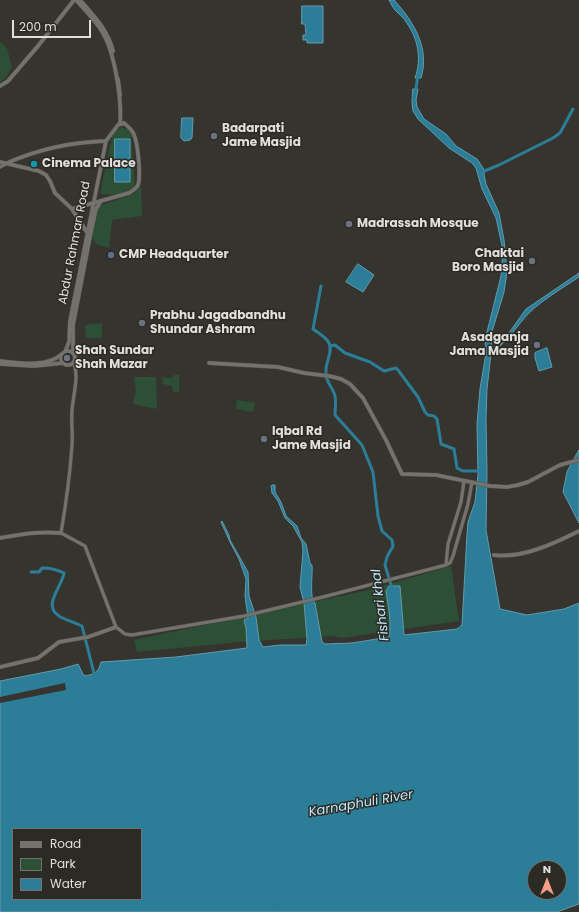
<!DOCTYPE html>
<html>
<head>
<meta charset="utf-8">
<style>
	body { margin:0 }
	#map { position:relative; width:579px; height:912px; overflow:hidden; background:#36342f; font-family:Poppins,sans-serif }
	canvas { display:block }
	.legend { position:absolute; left:12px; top:828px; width:130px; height:72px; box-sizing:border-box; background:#2c2a25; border:1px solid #74726e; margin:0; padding:5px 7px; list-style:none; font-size:12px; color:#e0dfdc }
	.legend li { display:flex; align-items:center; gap:8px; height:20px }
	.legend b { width:20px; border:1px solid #74726e }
	.north { position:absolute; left:527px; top:860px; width:40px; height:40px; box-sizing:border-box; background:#2c2a25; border:1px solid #74726e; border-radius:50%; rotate:0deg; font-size:11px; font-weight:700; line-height:16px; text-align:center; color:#e0dfdc }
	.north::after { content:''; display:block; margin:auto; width:14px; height:18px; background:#f49e89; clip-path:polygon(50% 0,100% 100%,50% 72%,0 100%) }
	.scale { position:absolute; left:12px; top:20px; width:79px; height:18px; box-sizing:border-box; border:2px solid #e0dfdc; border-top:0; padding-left:5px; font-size:12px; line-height:14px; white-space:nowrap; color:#e0dfdc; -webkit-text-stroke:3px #2c2a25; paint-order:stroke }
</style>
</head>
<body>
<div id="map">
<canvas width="579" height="912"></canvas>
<ul class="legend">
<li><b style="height:5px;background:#75726d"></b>Road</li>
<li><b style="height:11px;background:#2c4f36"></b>Park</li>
<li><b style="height:11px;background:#2c7e98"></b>Water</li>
</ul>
<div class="north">N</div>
<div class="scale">200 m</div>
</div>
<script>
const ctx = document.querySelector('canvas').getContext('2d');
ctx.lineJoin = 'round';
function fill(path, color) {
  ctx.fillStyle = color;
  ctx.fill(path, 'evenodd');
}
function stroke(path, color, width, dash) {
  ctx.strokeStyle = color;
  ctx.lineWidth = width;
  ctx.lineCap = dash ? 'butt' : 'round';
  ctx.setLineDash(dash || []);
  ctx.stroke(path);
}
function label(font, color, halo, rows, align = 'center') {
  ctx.font = font + ' Poppins,sans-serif';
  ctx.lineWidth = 3;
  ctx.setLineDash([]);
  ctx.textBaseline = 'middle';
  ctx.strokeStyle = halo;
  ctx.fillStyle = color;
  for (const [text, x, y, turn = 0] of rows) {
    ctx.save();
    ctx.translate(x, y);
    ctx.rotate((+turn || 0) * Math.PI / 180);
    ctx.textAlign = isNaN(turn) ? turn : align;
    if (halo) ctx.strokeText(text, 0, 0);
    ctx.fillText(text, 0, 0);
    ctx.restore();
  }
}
const green = new Path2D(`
	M0,42L7,48L12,67L5,79L0,82Z
	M122,127L131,131L135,187L118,195L100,194L113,132Z
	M141,186L142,216L112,220L109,248L96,244L92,236L99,206L134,194Z
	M102,323V338H86L85,325Z
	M174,375H179V392H173L172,386L163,384L162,377L172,378Z
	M134,377H156L157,409L133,404L136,391Z
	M237,400L255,403L253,412L236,409Z
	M451,566L459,621L342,638L332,636L240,642L137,652L134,640L369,590Z`);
const water = new Path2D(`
	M389,0H394C414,22 430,48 421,78H415C422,59 418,38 406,22C404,18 401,16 398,13C394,10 391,4 389,0Z
	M302,6H323V43H307V40H303V35H306L305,24H302Z
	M413,89H418L416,100L417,107L424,119L446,134L456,146L477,159L485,171L484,175L486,184L499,213L504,240L507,272L504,292L491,335L492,348L501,344L526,309L579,273V277C563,288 545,298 530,312C516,326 509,341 491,353L487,389L486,418L487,471L486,530L500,609L527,615L564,609L579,603V904L557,912H0V681L61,669L78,664L84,676C95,674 98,673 101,662L176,657L247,648L246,628L244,620L248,618L245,596L246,579L239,559L230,542L221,522L222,521L229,535L230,540L248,572L249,596L256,617L259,640L263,647L280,645H306L307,639L304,603L300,587L303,551L302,542L293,526L285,518L278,501L272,493L271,486L272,485H275V492L281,502L286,516L297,526L301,538L306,544L310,563L312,565C313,574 309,599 315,603L322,642L325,644L352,643L389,637C392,622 388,606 386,591L389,586H400L404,635L457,629L462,625L467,534L468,522L475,502L478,475L477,424L480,389L486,353L485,340L501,276L503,250L496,218L482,189L476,168L472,163L449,148L418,119L413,111L412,103ZM13,829H141V899H13ZM535,868H559V892H535Z
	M182,118H193L192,138L190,140L184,141L181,138Z
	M115,139H130V182H115Z
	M358,264L374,275L363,292L346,282Z
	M547,348L552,367L539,371L535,358V353Z
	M579,450V523L563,492L567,472Z`);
const pier = new Path2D(`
	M65,683L66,690L0,703V697Z`);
const canal = new Path2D(`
	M416,89L418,74
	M482,172L499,165L553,138L560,133L573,109
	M321,286L313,329C318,333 326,337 329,343C333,352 326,361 326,370C326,383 330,383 334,393C337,398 335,408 335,415L362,445L373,472L378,516L382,531L392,540L393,546L387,557L385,565L392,588
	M330,346L335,345L345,353L370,362L384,371L396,368L398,370L418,397L425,412L428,415L434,416L437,419L441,444L454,449L457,468L463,471H481
	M31,572H39L42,568C51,568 56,569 64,573C62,587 42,605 59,616C65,620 74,622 82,626L95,677`);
const tertiary = new Path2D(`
	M0,167L6,164
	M74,363C79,378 73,395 72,411C71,422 73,434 72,445C70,475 66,504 61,533L85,546L116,627L125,634L132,635L244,616L323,597L446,565L450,563L453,556L468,504L472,482
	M446,565L448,544L461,502L464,481`);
const secondary = new Path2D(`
	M76,0C85,10 96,21 103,33C115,54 122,100 120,124
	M80,0C94,16 108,30 113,51
	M118,79L120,95
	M0,86L8,81L38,46L74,0
	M0,162L39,171L46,175L50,181L55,193L72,209L88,234
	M7,163C39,149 70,142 106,141
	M72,209L129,193C132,191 136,189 138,185C141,176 138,144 134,135C133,130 128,127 124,123
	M61 358a7 7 0 1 1 14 0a7 7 0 1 1-14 0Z
	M65,352L69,342L70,321L106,141L118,125L124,123
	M73,353V325L90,237L96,209L101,201
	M0,361C19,363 47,368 62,354
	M209,363L278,367L304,373L329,376L341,379L350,384L363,398L386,440L402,474L436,475L490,486L507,487L518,485L528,482L560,465L579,460
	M0,364L34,366L63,363
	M0,538C22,534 38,531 61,533
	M494,555C522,559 555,543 579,531
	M0,667L38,658L59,642L88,637L116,627`);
const markers = [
	[214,136,4,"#6b7280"],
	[34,164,4,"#0f9aa8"],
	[349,224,4,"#6b7280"],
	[111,255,4,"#5c6f8a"],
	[532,261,4,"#6b7280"],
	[142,323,4,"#6b7280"],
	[537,345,4,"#6b7280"],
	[67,358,4,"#6b7280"],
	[264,439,4,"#6b7280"]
];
const poiNames = [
	["Badarpati",222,129],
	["Jame Masjid",222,143],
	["Cinema Palace",42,164],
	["Madrassah Mosque",357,224],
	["Chaktai",524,254,"right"],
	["Boro Masjid",524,268,"right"],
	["CMP Headquarter",119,255],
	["Prabhu Jagadbandhu",150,316],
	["Shundar Ashram",150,330],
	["Asadganja",529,338,"right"],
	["Jama Masjid",529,352,"right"],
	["Shah Sundar",75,351],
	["Shah Mazar",75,365],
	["Iqbal Rd",272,432],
	["Jame Masjid",272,446]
];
const streetNames = [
	["Abdur Rahman Road",75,243,-79]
];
const waterNames = [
	["Fishari khal",381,605,-97],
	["Karnaphuli River",361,804,-10]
];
fill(green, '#2c4f36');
fill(water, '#2c7e98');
stroke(water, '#629bac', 1);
fill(pier, '#36342f');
stroke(canal, '#2c7e98', 3);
stroke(tertiary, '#54534e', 4);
stroke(secondary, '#54534e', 4.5);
stroke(tertiary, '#75726d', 3);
stroke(secondary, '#75726d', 3.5);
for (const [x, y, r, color] of markers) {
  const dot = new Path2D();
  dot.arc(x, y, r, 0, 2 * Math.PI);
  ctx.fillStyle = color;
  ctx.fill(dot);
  stroke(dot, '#2c2a25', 1.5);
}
label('bold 12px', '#e0dfdc', '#2c2a25', poiNames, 'left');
label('12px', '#e0dfdc', '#2c2a25', streetNames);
label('italic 13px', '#bee6f6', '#2c2a25', waterNames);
</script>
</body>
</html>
